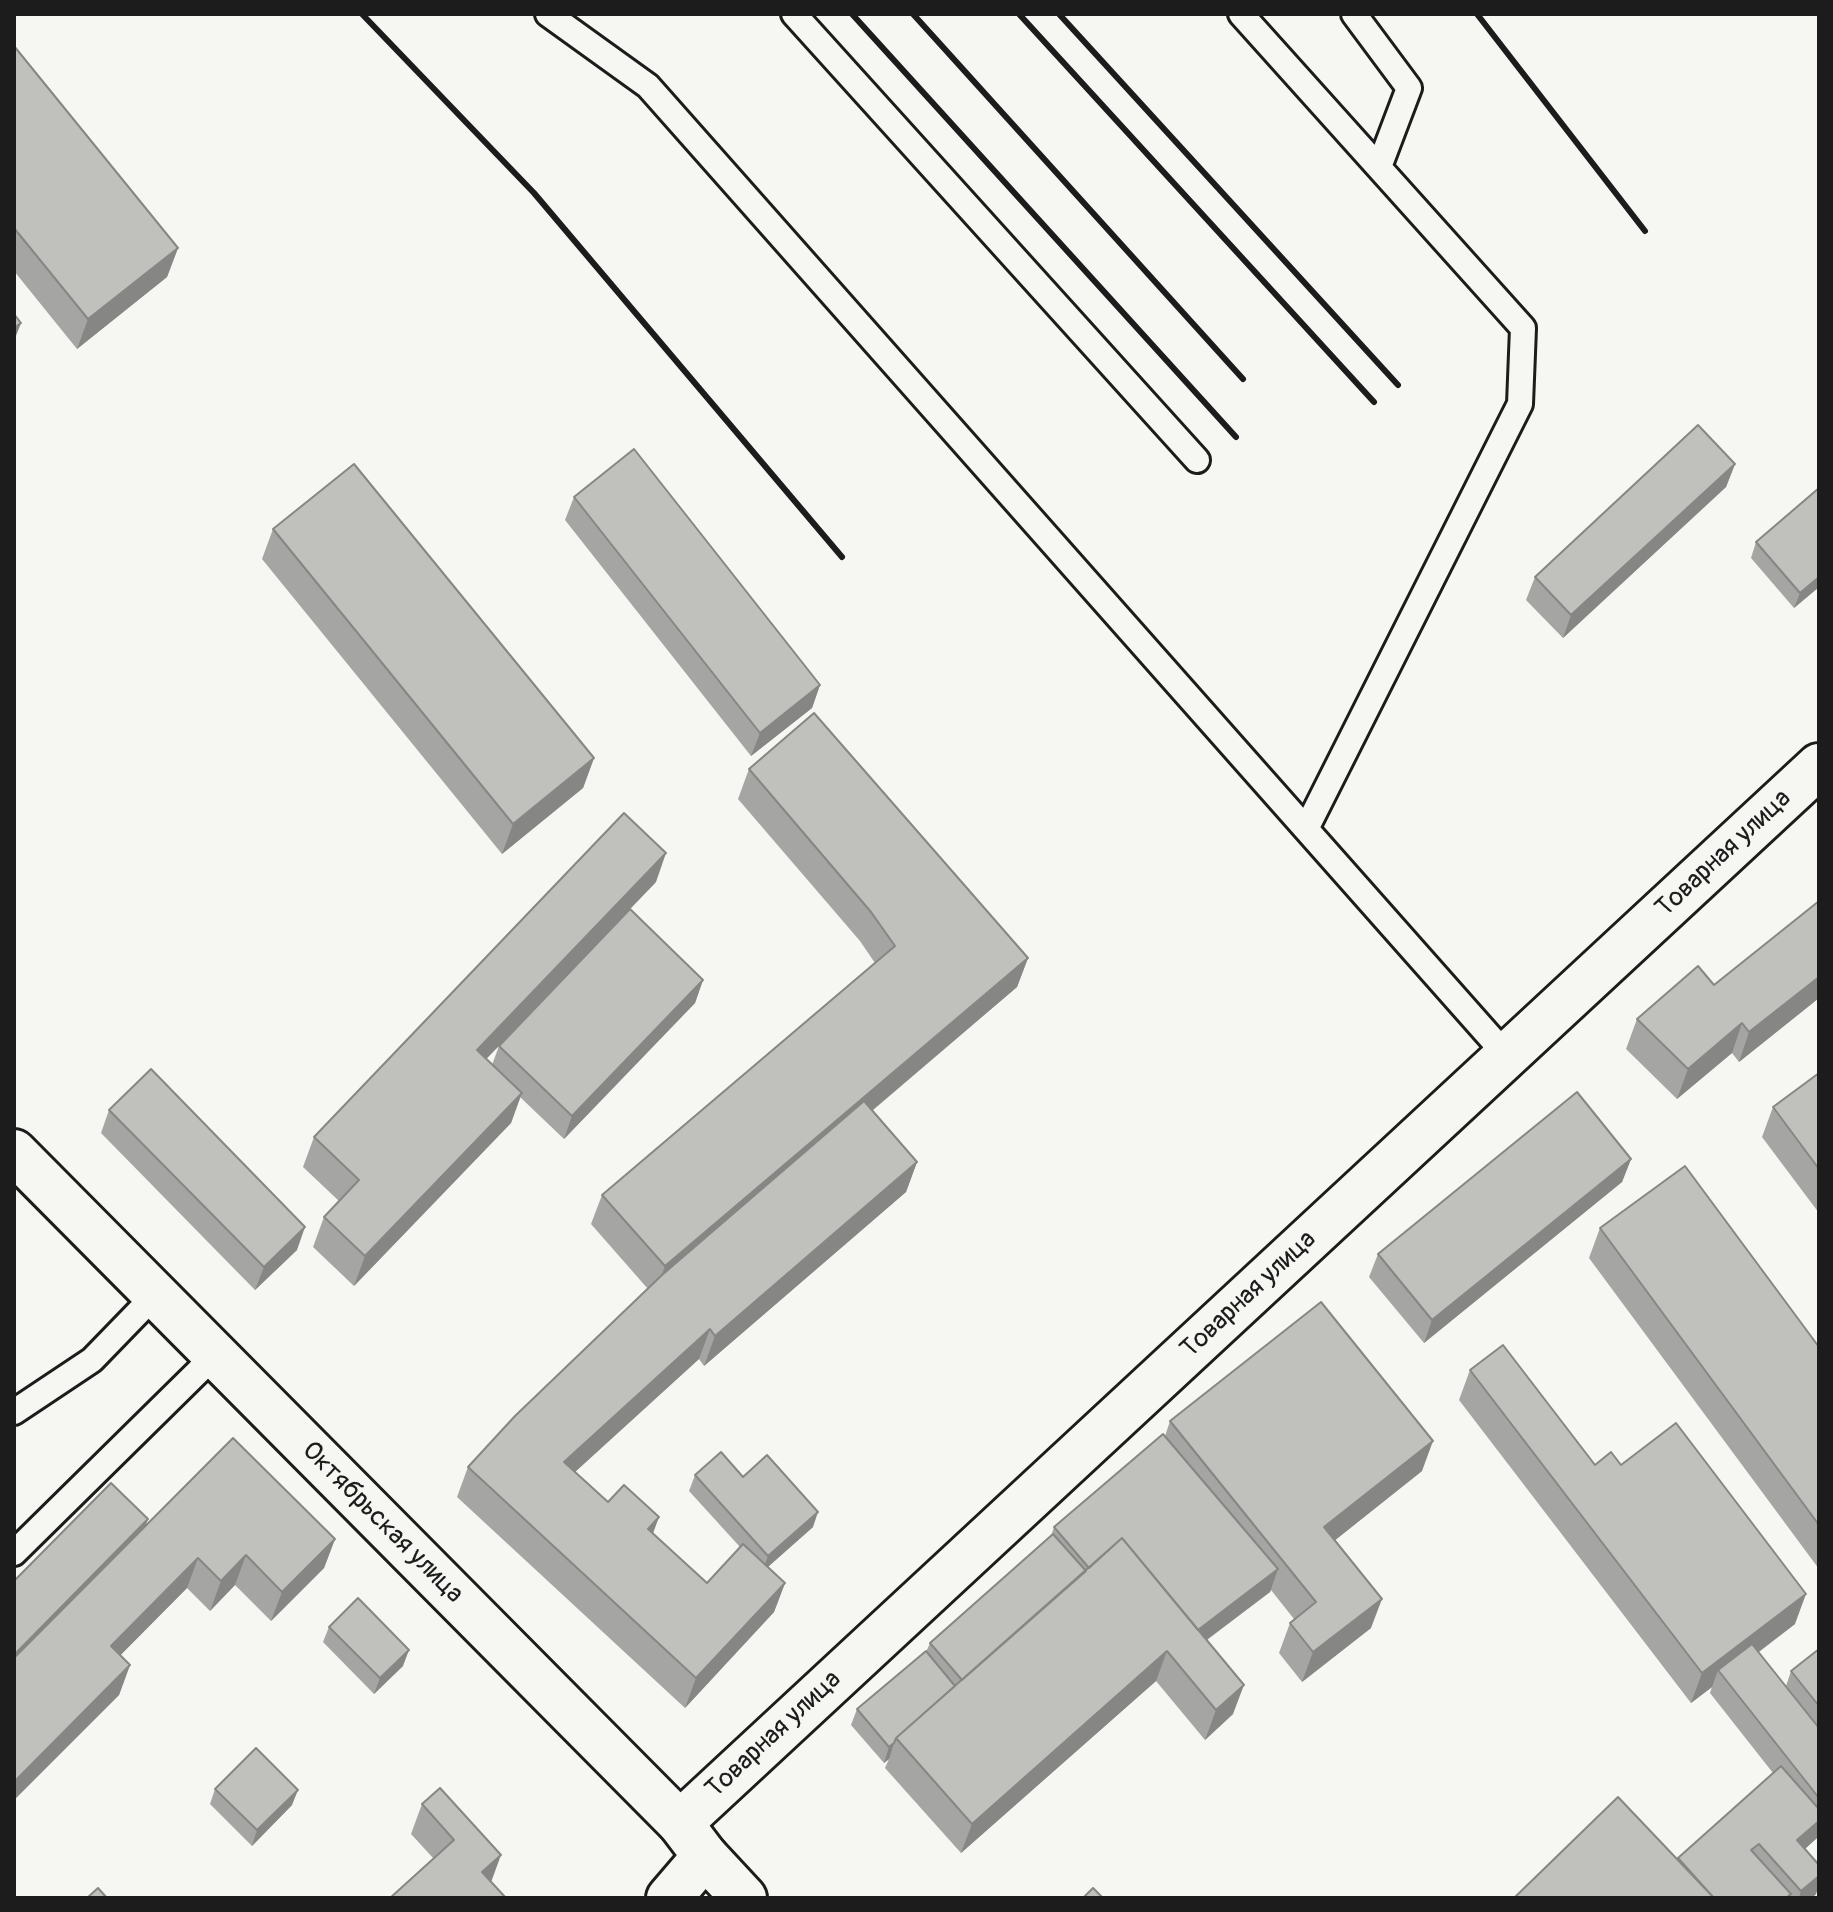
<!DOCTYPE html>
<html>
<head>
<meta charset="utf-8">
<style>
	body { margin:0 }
	#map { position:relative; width:1833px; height:1912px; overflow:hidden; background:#f6f6f2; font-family:Pangolin,sans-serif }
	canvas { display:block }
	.frame { position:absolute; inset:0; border:16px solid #1c1c1c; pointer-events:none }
</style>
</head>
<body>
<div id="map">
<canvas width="1833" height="1912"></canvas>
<div class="frame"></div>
</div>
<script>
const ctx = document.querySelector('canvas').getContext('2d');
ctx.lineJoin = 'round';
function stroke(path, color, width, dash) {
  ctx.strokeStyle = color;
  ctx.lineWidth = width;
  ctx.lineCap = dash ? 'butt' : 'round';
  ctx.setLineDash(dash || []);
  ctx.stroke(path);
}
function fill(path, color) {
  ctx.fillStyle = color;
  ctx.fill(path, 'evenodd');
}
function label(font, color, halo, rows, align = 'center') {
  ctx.font = font + ' Pangolin,sans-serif';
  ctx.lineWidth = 6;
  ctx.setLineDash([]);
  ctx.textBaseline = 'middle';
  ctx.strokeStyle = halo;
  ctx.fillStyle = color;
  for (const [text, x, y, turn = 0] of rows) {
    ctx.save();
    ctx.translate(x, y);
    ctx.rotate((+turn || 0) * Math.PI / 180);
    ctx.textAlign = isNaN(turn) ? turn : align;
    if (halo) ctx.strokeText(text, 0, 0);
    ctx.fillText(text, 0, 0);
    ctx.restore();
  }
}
const lane = new Path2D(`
	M548,14L648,86L1507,1056
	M794,14L1197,460
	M1241,14L1523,328L1520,404L1306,829
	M1354,14L1409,88L1379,167
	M14,1412L92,1360L155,1295
	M14,1553L215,1355`);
const street = new Path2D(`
	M680,1823L1819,766
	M669,1898L705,1856`);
const primary = new Path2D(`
	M14,1152L680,1823L705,1856L744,1898`);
const rail = new Path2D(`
	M362,14L534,193L842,557
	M852,14L1236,437
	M913,14L1243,379
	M1019,14L1374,402
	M1059,14L1398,385
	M1477,14L1645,231`);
const wall = new Path2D(`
	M14,46L178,248L167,277L77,349L14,271Z
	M1735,464L1726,487L1563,638L1526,600L1535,577Z
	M574,497L820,685L812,708L751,756L565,520Z
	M273,529L594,758L583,788L502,854L262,559Z
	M1756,542L1819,587L1794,608L1751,558Z
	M749,769L1028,958L1017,987L872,1111L917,1162L906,1192L704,1366L699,1359L575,1472L608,1502L653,1534L707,1583L740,1547L689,1491L695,1475L743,1477L813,1527L768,1567L785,1583L774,1612L685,1708L457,1497L468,1467L648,1289L591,1224L602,1195L875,963L860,941L738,799Z
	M656,882L595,945L703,980L695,1003L564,1139L520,1097L511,1123L354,1286L313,1247L324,1217L339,1201L303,1167L314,1137ZM499,1046L492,1065L486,1059Z
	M1819,901V998L1739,1062L1732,1053L1677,1099L1626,1049L1637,1019L1714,985Z
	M1819,1073V1213L1762,1137L1773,1107Z
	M109,1110L297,1250L255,1290L101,1133Z
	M1631,1159L1622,1182L1424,1343L1369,1277L1378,1254Z
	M1600,1228L1819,1347V1569L1589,1258Z
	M1470,1370L1595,1465H1621L1795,1624L1759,1652L1786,1686L1791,1671L1819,1649V1832L1817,1838L1805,1849L1816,1894L1812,1898H1514L1677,1859L1773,1773L1710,1693L1712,1687L1691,1703L1459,1400Z
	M1170,1421L1422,1471L1335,1540L1371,1628L1302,1682L1279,1653L1290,1623L1294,1619L1271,1590L1270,1592L1207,1640L1233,1714L1205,1740L1156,1681L961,1853L885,1768L889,1759L884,1763L851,1725L857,1709L926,1652L930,1643L1051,1536L1054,1527L1165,1436Z
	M146,1525L335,1539L324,1568L271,1621L235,1585L210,1611L187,1588L120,1655L130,1665L119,1695L14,1800V1581Z
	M329,1627L403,1666L374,1694L323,1642Z
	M215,1789L292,1805L252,1846L210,1804Z
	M422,1804L491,1882L434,1859L411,1834Z`);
const shadedWall = new Path2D(`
	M178,248L167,277L77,349L88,319Z
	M21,323L14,341V328Z
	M1735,464L1726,487L1563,638L1571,615Z
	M1819,577V587L1794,608L1800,593Z
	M820,685L812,708L751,756L760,733Z
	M594,758L583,788L502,854L513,824Z
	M666,853L656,882L466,1080L477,1050Z
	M1028,958L1017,987L654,1296L665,1266Z
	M1819,977V998L1739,1062L1749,1032Z
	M703,980L695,1003L564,1139L572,1116Z
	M1742,1023L1732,1053L1677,1099L1688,1069Z
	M522,1093L511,1123L354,1286L365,1256Z
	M1631,1159L1622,1182L1424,1343L1432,1320Z
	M917,1162L906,1192L704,1366L715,1336Z
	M305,1227L297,1250L255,1290L264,1267Z
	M710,1329L699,1359L553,1492L564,1462Z
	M1433,1441L1422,1471L1314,1557L1324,1527Z
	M818,1512L813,1527L762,1572L768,1556Z
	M659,1517L648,1547V1529Z
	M148,1519L140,1542L14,1669V1655Z
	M335,1539L324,1568L271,1621L282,1592Z
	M246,1555L235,1585L210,1611L221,1581Z
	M198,1558L187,1588L100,1676L111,1646Z
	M1278,1569L1270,1592L1185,1656L1194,1633Z
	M785,1583L774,1612L685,1708L696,1678Z
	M1806,1594L1795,1624L1724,1678L1718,1670L1712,1687L1691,1703L1702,1673Z
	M1382,1599L1371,1628L1302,1682L1313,1652Z
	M409,1650L403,1666L374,1694L380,1678Z
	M1167,1651L1156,1681L961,1853L972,1824Z
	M130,1665L119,1695L14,1800V1782Z
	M1244,1685L1233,1714L1205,1740L1216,1710Z
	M894,1743L889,1759L884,1763L889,1747Z
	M298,1790L292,1805L252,1846L257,1830Z
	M1819,1821V1832L1817,1838L1789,1863L1797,1840Z
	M501,1855L490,1885L482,1872Z
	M1819,1876V1886L1816,1894L1812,1898H1799L1801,1891Z`);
const building = new Path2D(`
	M14,46L178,248L88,319L14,228Z
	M14,314L21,323L14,328Z
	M1698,425L1735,464L1571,615L1535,577Z
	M634,449L820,685L760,733L574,497Z
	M354,464L594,758L513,824L273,529Z
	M1819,488V577L1800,593L1756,542Z
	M814,713L1028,958L665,1266L602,1195L895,946L871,912L749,769Z
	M624,813L666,853L477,1050L522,1093L365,1256L324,1217L359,1180L314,1137Z
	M1819,901V977L1749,1032L1742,1023L1688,1069L1637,1019L1698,966L1714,985Z
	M630,909L703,980L572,1116L499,1046Z
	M151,1069L305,1227L264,1267L109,1110Z
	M1819,1073V1169L1773,1107Z
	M1577,1092L1631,1159L1432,1320L1378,1254Z
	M864,1101L917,1162L715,1336L710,1329L564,1462L608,1502L624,1485L659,1517L648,1529L707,1583L743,1544L785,1583L696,1678L468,1467L515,1416L662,1275Z
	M1685,1166L1819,1347V1525L1600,1228Z
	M1321,1302L1433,1441L1324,1527L1382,1599L1313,1652L1290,1623L1316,1602L1170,1421Z
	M1503,1345L1595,1465L1611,1452L1621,1465L1676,1423L1806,1594L1702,1673L1470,1370Z
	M1163,1434L1278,1569L1198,1630L1122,1538L1089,1568L1054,1527Z
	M233,1438L335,1539L282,1592L246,1555L221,1581L198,1558L111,1646L130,1665L14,1782V1658Z
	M721,1452L743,1477L767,1455L818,1512L768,1556L695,1475Z
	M111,1483L148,1519L14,1655V1581Z
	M1053,1534L1086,1571L962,1680L930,1643Z
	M1122,1538L1244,1685L1216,1710L1167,1651L972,1824L896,1738Z
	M358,1598L409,1650L380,1678L329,1627Z
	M1752,1644L1819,1728V1798L1718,1670Z
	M1819,1649V1706L1791,1671Z
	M926,1651L955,1686L896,1738L894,1743L889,1747L857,1709Z
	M256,1748L298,1790L257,1830L215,1789Z
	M1781,1766L1819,1809V1821L1797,1840L1819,1865V1876L1801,1891L1759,1844L1751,1850L1791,1894L1786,1898H1714L1678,1858Z
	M440,1788L501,1855L482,1872L506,1898H390L454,1840L422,1804Z
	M1618,1797L1714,1898H1514Z
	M98,1888L107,1898H87Z
	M1093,1888L1103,1898H1083Z`);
const streetNames = [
	["Товарная улица",1724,854,-43],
	["Товарная улица",1249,1295,-43],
	["Октябрьская улица",382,1523,45],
	["Товарная улица",774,1735,-43]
];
stroke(lane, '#1c1c1c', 30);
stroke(street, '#1c1c1c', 50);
stroke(primary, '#1c1c1c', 50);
stroke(lane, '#f6f6f2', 24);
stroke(street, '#f6f6f2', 44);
stroke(primary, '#f6f6f2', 44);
stroke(rail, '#1c1c1c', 6);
fill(wall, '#a5a5a3');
fill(shadedWall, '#868684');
fill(building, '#c0c0bd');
stroke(building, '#868684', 2);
label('26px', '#1c1c1c', '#f6f6f2', streetNames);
</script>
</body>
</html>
